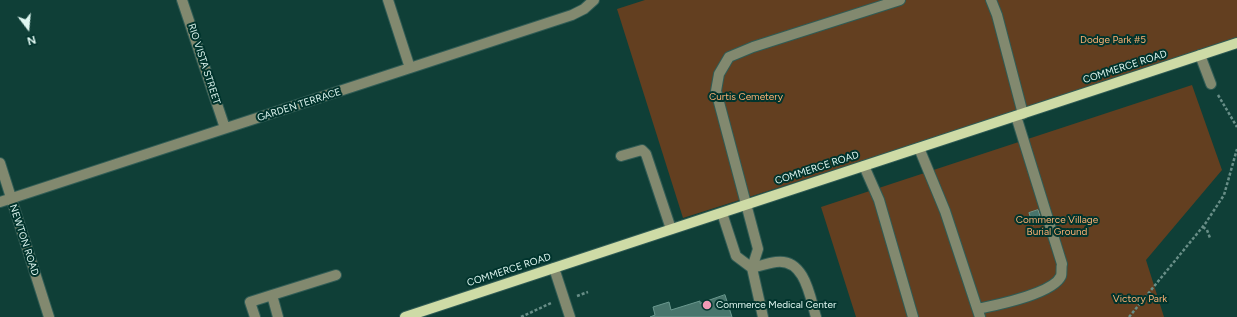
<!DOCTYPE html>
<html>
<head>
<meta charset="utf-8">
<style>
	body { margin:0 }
	#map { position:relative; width:1237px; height:317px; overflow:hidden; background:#0f3f37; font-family:Figtree,sans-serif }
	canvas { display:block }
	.north { position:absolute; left:8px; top:8px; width:40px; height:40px; -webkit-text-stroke:3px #01342d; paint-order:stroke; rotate:164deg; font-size:11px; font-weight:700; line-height:16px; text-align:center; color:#dff7f1 }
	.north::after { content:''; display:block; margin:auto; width:14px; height:18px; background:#dff7f1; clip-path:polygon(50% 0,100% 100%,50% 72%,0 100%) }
</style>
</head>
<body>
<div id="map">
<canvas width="1237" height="317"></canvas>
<div class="north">N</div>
</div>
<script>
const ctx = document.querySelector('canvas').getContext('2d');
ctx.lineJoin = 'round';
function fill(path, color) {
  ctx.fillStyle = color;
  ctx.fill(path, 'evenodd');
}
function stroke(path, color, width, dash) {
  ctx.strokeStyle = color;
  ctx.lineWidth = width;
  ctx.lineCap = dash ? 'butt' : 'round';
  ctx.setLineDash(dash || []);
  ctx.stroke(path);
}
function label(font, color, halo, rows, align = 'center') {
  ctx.font = font + ' Figtree,sans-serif';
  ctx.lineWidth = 4;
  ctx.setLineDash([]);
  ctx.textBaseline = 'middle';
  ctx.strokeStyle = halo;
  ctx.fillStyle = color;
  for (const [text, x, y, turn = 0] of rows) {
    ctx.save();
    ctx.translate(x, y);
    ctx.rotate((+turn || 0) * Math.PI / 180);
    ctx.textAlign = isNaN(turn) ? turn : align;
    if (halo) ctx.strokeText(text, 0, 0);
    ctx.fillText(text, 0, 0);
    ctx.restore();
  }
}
const green = new Path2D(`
	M645,0H1237V40L1088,89L683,218L617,9Z
	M1192,85L1222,170L1146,260L1164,317H856L821,207Z`);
const building = new Path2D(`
	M1038,210L1042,222L1033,225L1029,213Z
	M725,295L732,317H650L655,315L653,307L669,302L671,310L700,301V303Z`);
const path = new Path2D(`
	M1218,95L1237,127
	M1203,227L1207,230L1210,238
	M577,296L588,292
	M521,317L551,303
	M1129,317L1205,224L1224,195L1237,149`);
const minor = new Path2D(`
	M182,0L225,128
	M388,0L410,68
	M991,0L997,15L1023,114
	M1200,55L1211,84
	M919,148L945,211L980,317
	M621,156L642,150L646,154L671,229
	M0,163L49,317
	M864,166L879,200L913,317
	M0,202L572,15L584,9L594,0
	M722,213L736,256L752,268L758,249L716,91L719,74L729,57L753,47L900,0
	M554,268L570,317
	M978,309C996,305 1053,294 1061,276C1062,273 1061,267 1062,264L1016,116
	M255,317L250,302L272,295
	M278,317L272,295L336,275
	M763,317L752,268C760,266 768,263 776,262C805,258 810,297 816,317`);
const major = new Path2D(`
	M405,317L1237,43`);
const markers = [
	[707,305,5,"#f09ab5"]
];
const parkNames = [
	["Dodge Park #5",1113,40],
	["Curtis Cemetery",746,97],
	["Commerce Village",1057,220],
	["Burial Ground",1057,232],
	["Victory Park",1140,299]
];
const streetNames = [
	["RIO VISTA STREET",204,64,72],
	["COMMERCE ROAD",1125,67,-18],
	["GARDEN TERRACE",299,105,-18],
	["COMMERCE ROAD",817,168,-18],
	["NEWTON ROAD",24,240,72],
	["COMMERCE ROAD",509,270,-18]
];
const poiNames = [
	["Commerce Medical Center",716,305]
];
fill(green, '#633f20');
fill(building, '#48756c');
stroke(building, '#6b998f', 1);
stroke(minor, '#305c55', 12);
stroke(major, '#305c55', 12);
stroke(path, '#688e87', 2.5, [3, 2]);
stroke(minor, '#82896f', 10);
stroke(major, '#cedba6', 10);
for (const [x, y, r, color] of markers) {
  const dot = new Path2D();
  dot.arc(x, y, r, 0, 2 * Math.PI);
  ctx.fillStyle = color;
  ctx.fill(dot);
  stroke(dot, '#01342d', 1.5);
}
label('10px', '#fab074', '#01342d', parkNames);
label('10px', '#dff7f1', '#01342d', streetNames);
label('10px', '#dff7f1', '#01342d', poiNames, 'left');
</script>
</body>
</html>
